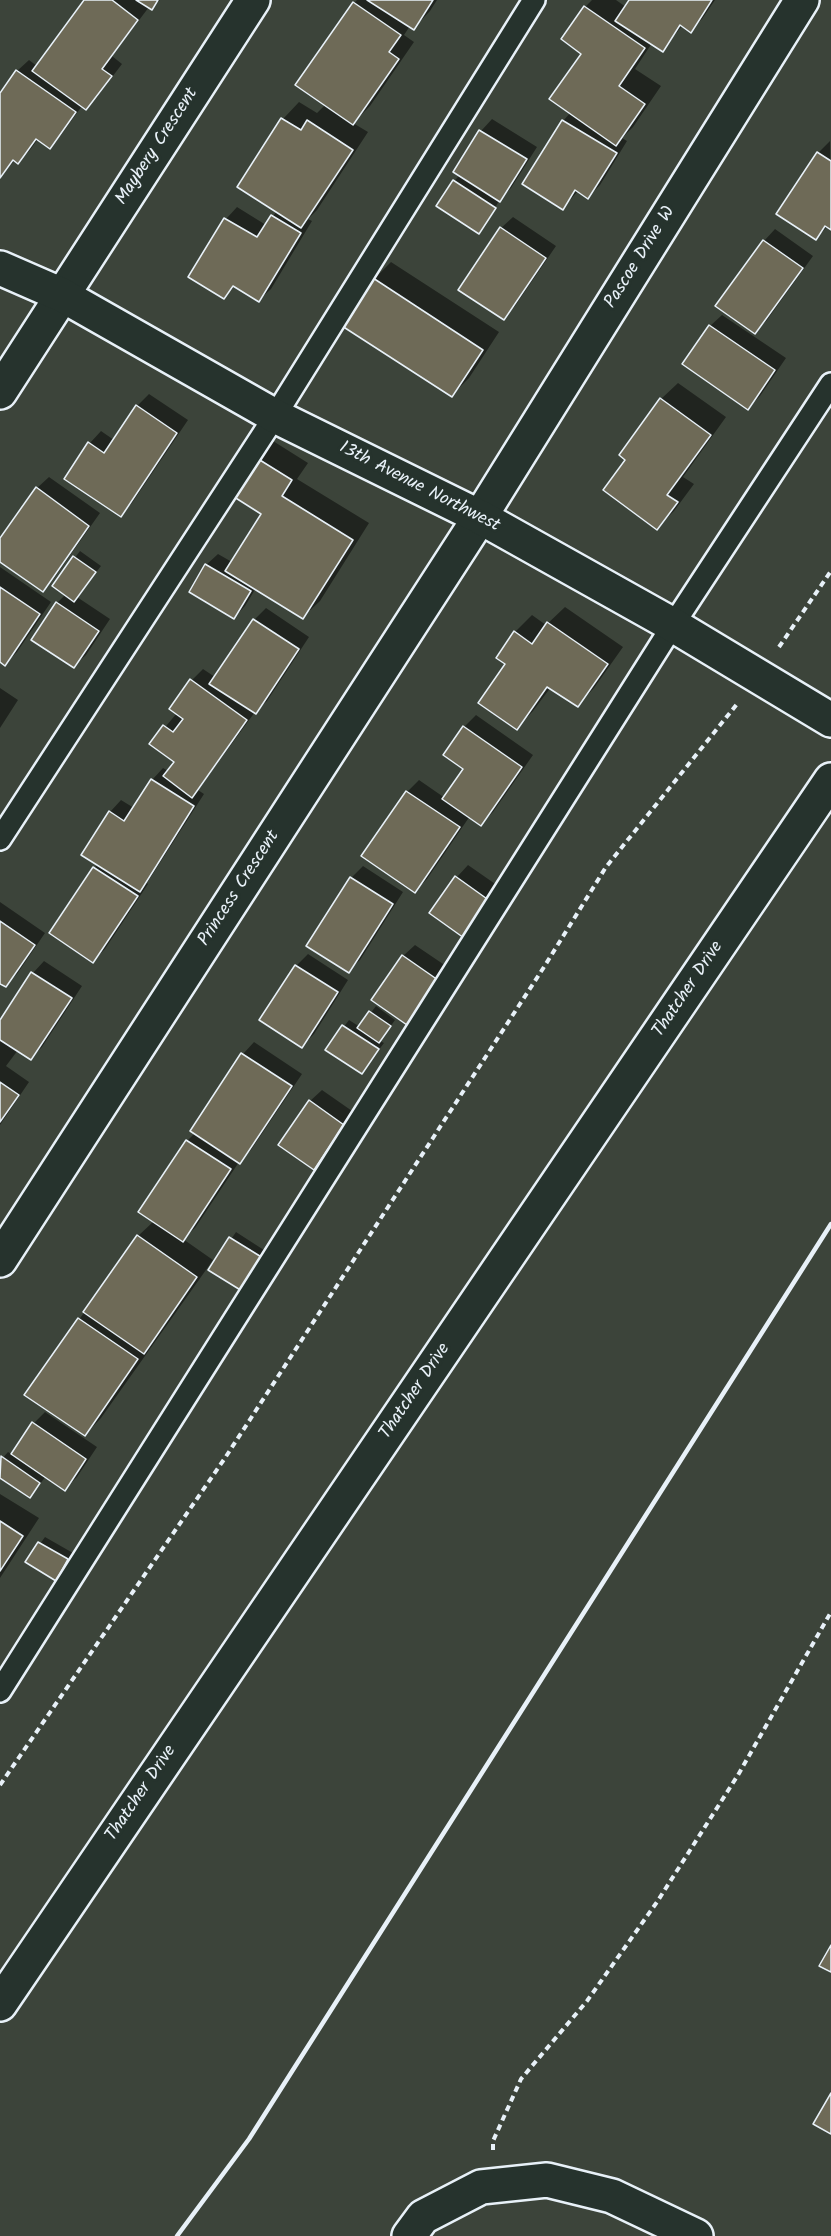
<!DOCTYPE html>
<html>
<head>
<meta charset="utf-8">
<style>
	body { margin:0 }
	canvas { display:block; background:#3c443a }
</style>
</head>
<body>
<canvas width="831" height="2236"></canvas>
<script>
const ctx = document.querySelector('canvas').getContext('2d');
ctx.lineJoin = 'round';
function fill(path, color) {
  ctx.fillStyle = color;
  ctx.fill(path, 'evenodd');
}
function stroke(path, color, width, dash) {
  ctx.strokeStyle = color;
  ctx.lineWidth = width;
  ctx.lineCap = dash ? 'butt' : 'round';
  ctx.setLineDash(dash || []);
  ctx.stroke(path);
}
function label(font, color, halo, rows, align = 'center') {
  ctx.font = font + ' Kalam,sans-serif';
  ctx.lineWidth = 6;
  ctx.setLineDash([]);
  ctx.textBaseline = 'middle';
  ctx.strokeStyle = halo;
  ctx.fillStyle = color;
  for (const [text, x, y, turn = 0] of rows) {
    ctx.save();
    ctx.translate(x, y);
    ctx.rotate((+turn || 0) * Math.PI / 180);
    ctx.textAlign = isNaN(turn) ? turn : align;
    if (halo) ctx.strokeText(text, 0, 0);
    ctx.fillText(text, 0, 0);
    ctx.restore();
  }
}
const shadow = new Path2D(`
	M86,0H160L151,8L149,7L112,56L122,64L97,97L85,108L82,106L61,135L50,147L38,139L30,150L18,162L15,160L0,177V96L17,71L29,60L37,66Z
	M357,0H437L430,11L414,28L410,26L404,35L414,42L370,106L353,123L368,132L317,210L308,219L312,221L271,289L259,300L235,286L224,297L190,277L226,219L237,207L266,225L277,211L239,186L283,119L299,102L317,113L326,104L354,3Z
	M592,0H616L626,7L631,0H715L702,19L690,31L683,25L662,50L652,43L635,69L661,86L633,127L622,138L627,141L600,185L588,197L578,191L563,208V121L571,112L583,53L585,7Z
	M492,119L537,147L511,188L499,201L484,226L478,232L454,181L460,175L455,172L481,131Z
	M830,141L831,228L828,226L816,238L818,153Z
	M513,217L556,246L515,306L504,318L501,228Z
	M775,229L813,256L767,320L755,332L764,241Z
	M391,262L499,332L469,378L452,395L374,279Z
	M722,315L786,358L760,396L748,408L710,326Z
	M678,383L726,417L683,477L694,484L674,511L657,528L627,460L661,399Z
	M149,394L188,420L132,503L120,515L66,479L90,443L101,431L114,440L137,406Z
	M273,441L308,463L297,479L369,523L320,601L303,617L256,588L245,606L234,618L206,565L218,554L232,562L263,514L256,458Z
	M49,477L100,513L54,578L42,590L0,560V541L37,488Z
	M80,551L101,566L77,597L110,619L86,655L74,666L57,603L66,594L54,585Z
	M0,567L51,602L17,652L5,664L0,660Z
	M565,607L623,647L594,688L578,705L551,687L533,711L517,728L507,664L498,657L515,632L532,615L546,625Z
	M266,608L309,637L267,701L255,712L198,790L204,794L147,883L148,884L105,949L93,961L94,868L98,864L110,812L121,800L134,808L152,780L163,768L168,771L176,761L151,744L177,713L192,680L203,669L215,677L254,620Z
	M0,688L18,700L0,728Z
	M476,715L533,755L493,812L481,824L470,816L427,879L415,891L363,856L407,792L419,780L445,798L466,769L464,727Z
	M468,865L501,888L475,925L431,912L457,877Z
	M363,866L403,892L360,960L348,971L351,878Z
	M0,902L45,933L17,974L5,985L0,982Z
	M415,945L449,968L419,1011L407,1023L403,956Z
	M308,954L348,980L314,1034L302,1046L296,966Z
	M44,961L82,986L42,1047L31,1058L18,1050L6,1066L29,1082L0,1125V1022L33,973Z
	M376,1006L395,1020L380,1041L384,1043L362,1072L327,1049L349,1020L360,1027Z
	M254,1042L302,1074L251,1150L239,1162L195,1228L183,1239L213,1260L101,1418L85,1435L26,1395L138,1236L154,1221L140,1212L187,1141L195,1133L192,1131L243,1054Z
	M322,1090L355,1113L325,1156L313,1168L310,1101Z
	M236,1232L267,1252L248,1284L210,1270Z
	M45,1412L97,1447L77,1477L65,1489L46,1476L30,1497L0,1476V1461L8,1452L13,1455L34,1423Z
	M0,1494L39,1518L0,1578Z
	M45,1537L73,1553L61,1573L56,1579L27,1562Z`);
const building = new Path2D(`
	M84,0H112L138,20L102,69L112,76L86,110L32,71Z
	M136,0H158L152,10Z
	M367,0H433L414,30Z
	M629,0H712L691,33L680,25L663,52L615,21Z
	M353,2L401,35L389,52L399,59L353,125L295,85Z
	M584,6L645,48L619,86L645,104L616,146L549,99L581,54L561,39Z
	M16,70L76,112L50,149L36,139L18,164L13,160L0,178V93Z
	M281,118L301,130L307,120L353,150L301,228L237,187Z
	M562,120L617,153L588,199L575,190L563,210L522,184Z
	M479,130L527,159L500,202L453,172Z
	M817,152L831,161V230L825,226L816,240L776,214Z
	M453,180L496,208L479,234L436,206Z
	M271,215L301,233L259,302L233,286L224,299L188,277L224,218L257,237Z
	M500,227L546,258L504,320L458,290Z
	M763,240L803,268L755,334L715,306Z
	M373,278L483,350L452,397L342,326Z
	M709,325L775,370L748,410L682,364Z
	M660,398L711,435L667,495L678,502L657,530L603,490L625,460L619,455Z
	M136,405L177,433L121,517L64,479L88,442L104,453Z
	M255,457L292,480L282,496L353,540L303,619L225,571L261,514L231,495Z
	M36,487L89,526L43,592L0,562V538Z
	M73,556L96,572L74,602L52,586Z
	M205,564L251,591L234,619L189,592Z
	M0,587L40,614L5,666L0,662Z
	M56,602L99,631L74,668L31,640Z
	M253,619L299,649L256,714L209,684Z
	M547,622L608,664L578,707L547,687L517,730L478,703L505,664L496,658L514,631L532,644Z
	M190,679L247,720L192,798L163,776L174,762L149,744L163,725L173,732L183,719L169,709Z
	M463,726L522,767L481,826L442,799L463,769L443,755Z
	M151,779L194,806L140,892L81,855L109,811L124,821Z
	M406,791L460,827L415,893L361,856Z
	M93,867L138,896L93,963L49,933Z
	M455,876L490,901L464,938L429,913Z
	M350,877L393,904L349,973L306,946Z
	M0,921L35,945L6,987L0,984Z
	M402,955L438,980L407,1025L371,1000Z
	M295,965L338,992L302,1048L259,1020Z
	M31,972L72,998L31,1060L0,1040V1020Z
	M369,1011L391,1026L379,1043L357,1028Z
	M342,1025L379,1049L362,1074L325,1050Z
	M241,1053L292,1086L240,1164L190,1131Z
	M0,1082L19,1095L0,1122Z
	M309,1100L344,1125L314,1170L278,1145Z
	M186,1140L231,1169L183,1242L138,1212Z
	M137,1235L197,1277L144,1354L83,1312Z
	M229,1237L263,1258L242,1291L208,1270Z
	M78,1318L138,1359L85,1436L24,1395Z
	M32,1422L86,1459L65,1491L11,1454Z
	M1,1456L40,1483L30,1498L0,1478Z
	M0,1521L23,1536L0,1571Z
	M38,1542L68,1559L56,1581L25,1562Z
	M831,1945V1972L819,1966Z
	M831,2093V2134L813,2124Z`);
const path = new Path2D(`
	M779,647L831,571
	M0,1785L225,1458L544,967L606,867L737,704
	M493,2150V2141L521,2079L587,2001L657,1902L738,1775L831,1612`);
const service = new Path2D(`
	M0,839L275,416L534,0
	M0,1691L673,625L831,384`);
const minor = new Path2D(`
	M0,392L253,0
	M0,1260L480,517L802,0
	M409,2236L423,2217L481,2187L547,2180L612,2196L696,2236`);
const tertiary = new Path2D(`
	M0,268L62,295L275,416L480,517L673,625L831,720`);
const secondary = new Path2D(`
	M0,2004L831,780`);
const rail = new Path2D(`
	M177,2236L249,2139L831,1224`);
const streetNames = [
	["Maybery Crescent",158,147,-57],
	["Pascoe Drive W",641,258,-58],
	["13th Avenue Northwest",419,488,27],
	["Princess Crescent",240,889,-57],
	["Thatcher Drive",689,990,-56],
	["Thatcher Drive",416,1392,-56],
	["Thatcher Drive",142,1794,-56]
];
fill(shadow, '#0007');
fill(building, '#6e6a57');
stroke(building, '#e8f1f8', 1.5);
stroke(service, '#e8f1f8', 26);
stroke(minor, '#e8f1f8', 38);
stroke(tertiary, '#e8f1f8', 38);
stroke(secondary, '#e8f1f8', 38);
stroke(path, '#e8f1f8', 4, [6, 4.5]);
stroke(service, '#26332d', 21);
stroke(minor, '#26332d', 33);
stroke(tertiary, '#26332d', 33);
stroke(secondary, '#26332d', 33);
stroke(rail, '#e8f1f8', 4.5);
label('18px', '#e8f1f8', '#26332d', streetNames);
</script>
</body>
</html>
